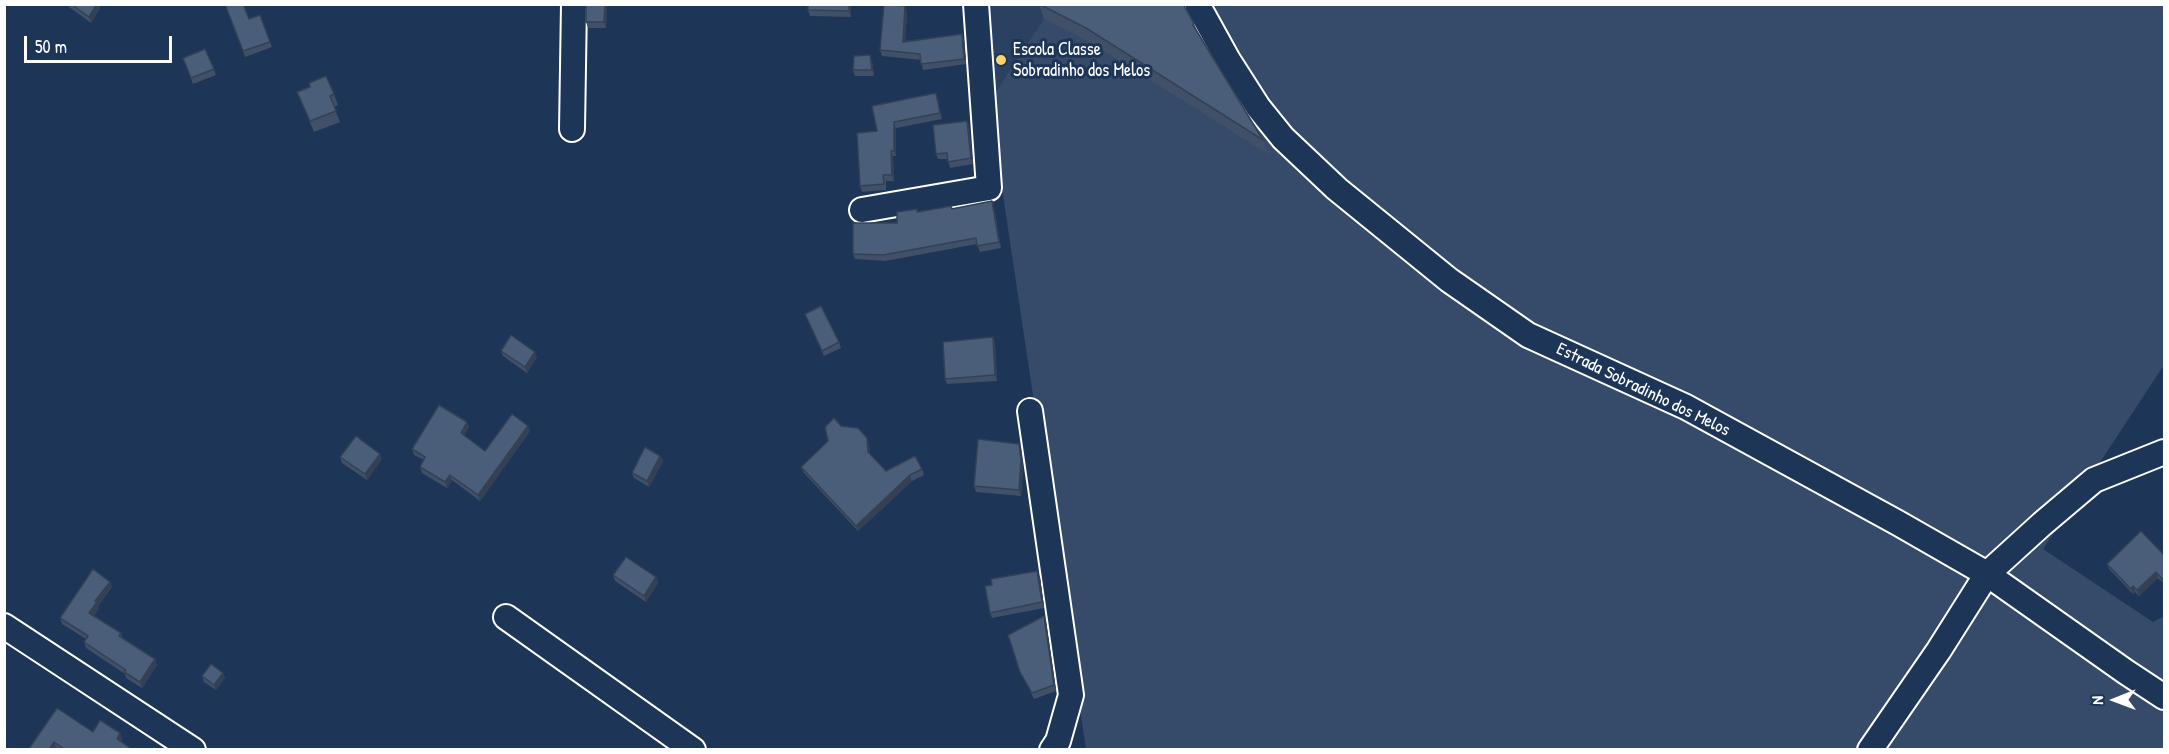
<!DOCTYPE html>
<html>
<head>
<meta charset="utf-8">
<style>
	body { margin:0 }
	#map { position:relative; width:2169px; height:754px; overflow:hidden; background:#1d3557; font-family:"Patrick Hand",sans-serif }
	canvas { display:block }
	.frame { position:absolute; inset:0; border:6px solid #fff; pointer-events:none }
	.north { position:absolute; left:2085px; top:670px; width:60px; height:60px; -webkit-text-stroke:4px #1d3557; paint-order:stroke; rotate:269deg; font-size:16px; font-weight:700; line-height:24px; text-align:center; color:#fff }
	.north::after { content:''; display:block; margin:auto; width:21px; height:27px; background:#fff; clip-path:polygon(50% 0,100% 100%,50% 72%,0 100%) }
	.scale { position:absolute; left:24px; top:36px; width:148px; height:27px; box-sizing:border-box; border:3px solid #fff; border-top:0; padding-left:8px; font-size:18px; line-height:21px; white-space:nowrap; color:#fff; -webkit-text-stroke:4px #1d3557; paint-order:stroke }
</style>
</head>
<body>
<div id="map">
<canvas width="2169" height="754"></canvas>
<div class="frame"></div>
<div class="north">N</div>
<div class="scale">50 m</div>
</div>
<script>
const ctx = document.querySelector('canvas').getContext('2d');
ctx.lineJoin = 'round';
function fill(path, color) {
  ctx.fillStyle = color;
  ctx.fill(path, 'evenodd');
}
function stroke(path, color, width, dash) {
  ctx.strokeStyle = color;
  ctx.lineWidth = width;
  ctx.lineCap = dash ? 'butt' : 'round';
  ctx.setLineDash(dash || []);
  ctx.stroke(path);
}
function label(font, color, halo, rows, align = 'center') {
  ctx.font = font + ' "Patrick Hand",sans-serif';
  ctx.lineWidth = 6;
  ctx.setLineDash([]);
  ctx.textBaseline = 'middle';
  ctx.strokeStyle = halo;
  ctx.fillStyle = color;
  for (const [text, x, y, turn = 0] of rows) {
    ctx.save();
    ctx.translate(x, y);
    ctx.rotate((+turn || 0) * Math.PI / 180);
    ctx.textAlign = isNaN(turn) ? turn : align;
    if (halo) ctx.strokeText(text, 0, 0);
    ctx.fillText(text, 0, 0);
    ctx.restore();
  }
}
const built = new Path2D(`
	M979,5H1054L989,102Z`);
const green = new Path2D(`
	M1177,5H2164V365L2043,549L2153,622L2164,616V749H1086L989,102L1044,19L1090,42L1268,154Z`);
const minor = new Path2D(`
	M1197,4L1228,60L1258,107L1283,138L1337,189L1449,280L1528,335L1686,407L1898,523L1987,574L2126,672L2164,697
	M572,129L574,4
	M862,210L989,188L976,4
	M1030,411L1071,695L1058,741L1052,750
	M506,617L693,750
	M4,626L193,750
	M1870,750L1939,650L1987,574L2042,524L2094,480L2164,452`);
const wall = new Path2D(`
	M68,4H99L100,8L91,23L69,7Z
	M225,4L249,19L260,15L272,47L245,57Z
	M607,4L606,28H588L586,22Z
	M808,4H851V17L810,16L808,10Z
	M1039,4L1194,24L1198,32L1263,140L1269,155L1091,43L1044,19Z
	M907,12L905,41L962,34L964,40L966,64L923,70L921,60L882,56L880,50Z
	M205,49L216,75L193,84L183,58Z
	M870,55L872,61L874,76H855L853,70Z
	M310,87L334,94L338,105L334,107L340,122L314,132L297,92Z
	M936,93L942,119L896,128V156H893L894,181H886V190L862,192L860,186L877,131Z
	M967,121L969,127L973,164L950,168L948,159H938L936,154Z
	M994,207L1001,248L980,252L977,244L885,261L855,259L853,254L897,223L917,212L952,208Z
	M805,314L839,342L841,348L824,356Z
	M993,337L995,343L997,381L947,384L945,379Z
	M501,351L537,357L527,373L503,356Z
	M467,422L469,427L464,435L485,451L530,431L480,501L452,480L447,488L422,473L420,467L424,460L414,455L412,449Z
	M867,438L869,444L870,454L886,471L922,469L924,475L912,481L858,531L803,472L801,467L828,441Z
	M1019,444L1021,449L1023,466L1021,496L976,492L974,486Z
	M660,456L663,461L649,487L634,478L632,473Z
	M340,457L382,459L367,480L342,463Z
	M2164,555V584L2158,578L2139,596L2135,592L2133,594L2109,569L2107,564Z
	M613,575L656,577L658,583L646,602L615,581Z
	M1040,577L1044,608L992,618L990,613Z
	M110,582L112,587L98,606L99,608L94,616L121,633L122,637L157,665L142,688L126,678L125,674L86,648L84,642L86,639L62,624L60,618Z
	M1044,616L1046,622L1056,691L1034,699L1023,677L1008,635Z
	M223,673L225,678L216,690L204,682L202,676Z
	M93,732L120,733L122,739L121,741L133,750H59L56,748L55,750H28Z`);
const shadedWall = new Path2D(`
	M97,4H99L100,8L91,23L89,17Z
	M605,4H607L606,28L604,22Z
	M849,4H851V17L849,11Z
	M905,6L907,12L905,47L903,42Z
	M962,34L964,40L966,64L964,59Z
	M870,55L872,61L874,76L872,70Z
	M967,121L969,127L973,164L971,158Z
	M894,122L896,128V156L894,151Z
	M891,151L893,156L894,181L892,175Z
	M992,201L994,207L1001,248L999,242Z
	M993,337L995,343L997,381L995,375Z
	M535,352L537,357L527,373L525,367Z
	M467,422L469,427L463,438L461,433Z
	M528,426L530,431L480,501L478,495Z
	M867,438L869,444L870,457L868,452Z
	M1019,444L1021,449L1023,466L1021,496L1019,490Z
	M380,454L382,459L367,480L365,474Z
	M660,456L663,461L649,487L647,481Z
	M450,475L452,480L447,488L445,482Z
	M910,475L912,481L858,531L856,526Z
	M1037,571L1040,577L1044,608L1042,602Z
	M2156,572L2158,578L2139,596L2137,590Z
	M656,577L658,583L646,602L644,596Z
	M110,582L112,587L98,606L99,608L92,619L89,613L95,601Z
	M2133,586L2135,592L2133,594L2131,589Z
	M1044,616L1046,622L1056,691L1054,685Z
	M155,659L157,665L142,688L140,682Z
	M223,673L225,678L216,690L214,685Z
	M120,733L122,739L119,744L117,739Z
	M54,742L56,748L55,750H49Z`);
const building = new Path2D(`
	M71,4H97L89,17Z
	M225,4H243L249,19L260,15L270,42L243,51Z
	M586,4H605L604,22H586Z
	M808,4H849V11L808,10Z
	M884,4L905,6L903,42L962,34L964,59L921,64L920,54L880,50Z
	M1039,4H1183L1194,24L1193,25L1263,140L1086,28Z
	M205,49L214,69L191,78L183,58Z
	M870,55L872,70H853L854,56Z
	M326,76L334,94L330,96L336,111L310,121L297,92L310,87L309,83Z
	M936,93L940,113L894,122V151H891L892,175H883L884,184L860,186L857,133L877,131L872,106Z
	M967,121L971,158L948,162L947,153L936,154L933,125Z
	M992,201L999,242L977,246L976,238L883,255L853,254V223H897V212L917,209V212L951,206L952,209Z
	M821,306L839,342L822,351L805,314Z
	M511,335L535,352L525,367L501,351Z
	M993,337L995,375L945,379L943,342Z
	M439,405L467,422L461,433L485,451L512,414L528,426L478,495L450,475L445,482L420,467L425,457L412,449Z
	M834,418L841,426L858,428L867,438L868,452L886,471L915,456L922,469L910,475L856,526L801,467L828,441L825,427Z
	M356,436L380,454L365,474L340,457Z
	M978,439L1019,444L1021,460L1019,490L974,486Z
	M645,447L660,456L647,481L632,473Z
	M2141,531L2164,555V581L2156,572L2137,590L2133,586L2131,589L2107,564Z
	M626,557L656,577L644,596L613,575Z
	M93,569L110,582L95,601L97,602L89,613L121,633L119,636L155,659L140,682L124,672L126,670L84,642L88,636L60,618Z
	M1037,571L1042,602L990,613L985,586L992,585L991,579Z
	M1044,616L1054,685L1032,693L1020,672L1008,635Z
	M211,664L223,673L214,685L202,676Z
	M57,708L93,732L100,720L120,733L117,739L133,750H66L54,742L49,750H28Z`);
const markers = [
	[1001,60,6,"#ffd166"]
];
const poiNames = [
	["Escola Classe",1013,50],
	["Sobradinho dos Melos",1013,71]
];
const streetNames = [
	["Estrada Sobradinho dos Melos",1643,390,26]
];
fill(built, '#2a4161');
fill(green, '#364b69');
stroke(minor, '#fff', 28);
stroke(minor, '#1d3557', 24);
fill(wall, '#405068');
fill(shadedWall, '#344155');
fill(building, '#4a5d79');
stroke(building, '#344155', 1.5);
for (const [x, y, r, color] of markers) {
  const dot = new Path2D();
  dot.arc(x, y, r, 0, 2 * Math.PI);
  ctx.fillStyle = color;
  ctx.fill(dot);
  stroke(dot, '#1d3557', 2);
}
label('18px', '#fff', '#1d3557', poiNames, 'left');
label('18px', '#fff', '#1d3557', streetNames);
</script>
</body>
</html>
